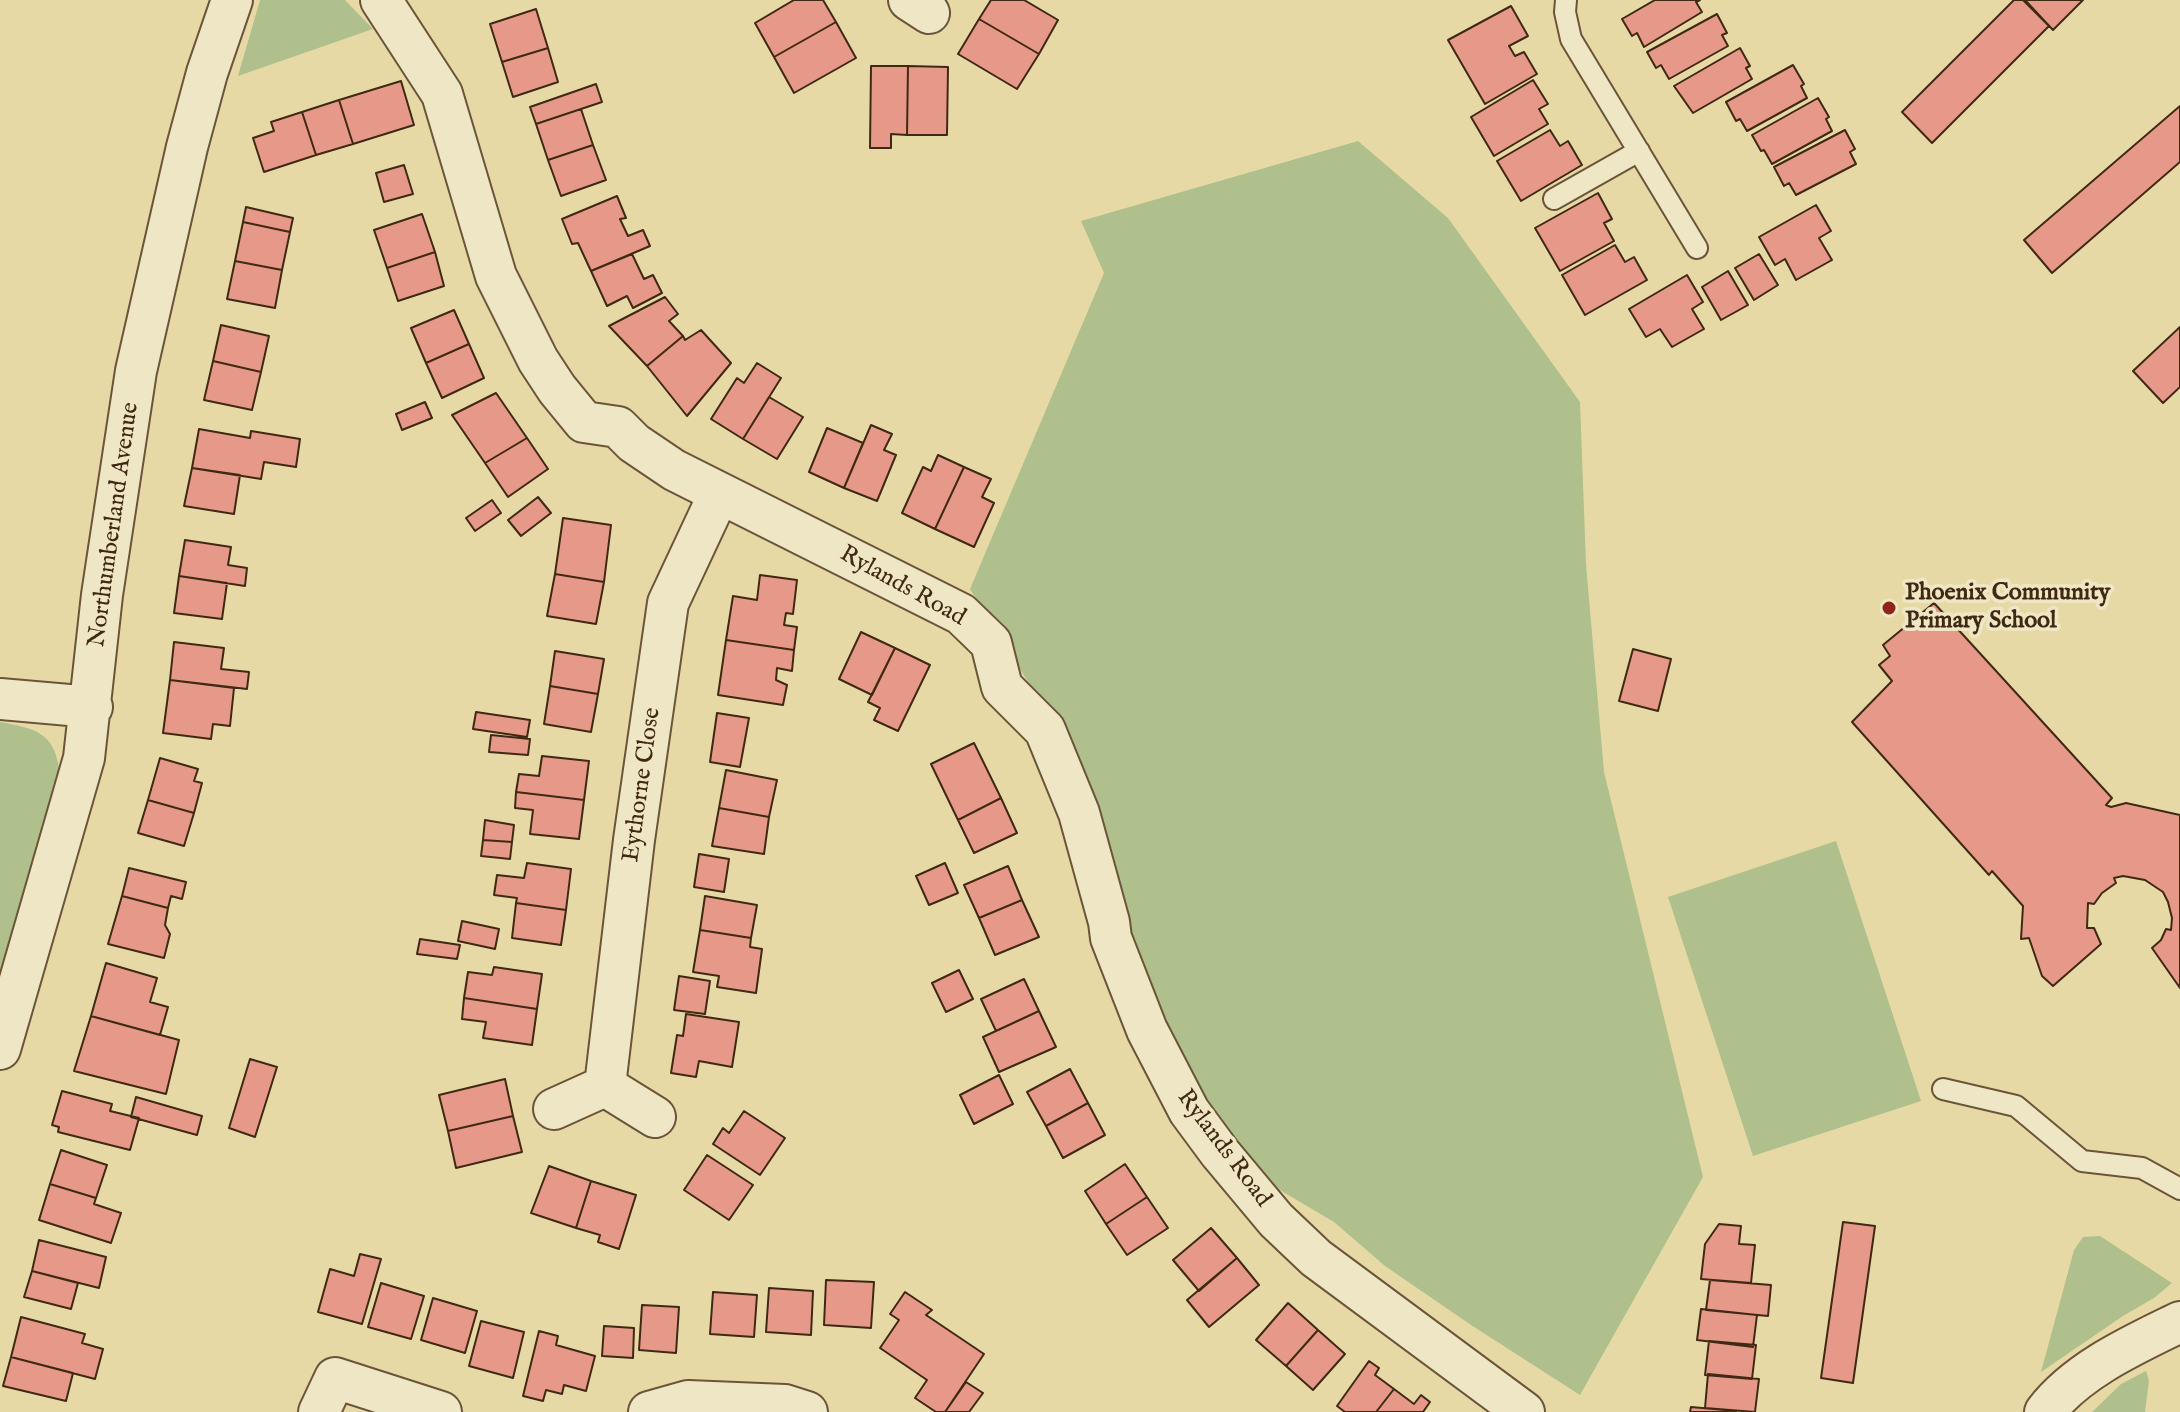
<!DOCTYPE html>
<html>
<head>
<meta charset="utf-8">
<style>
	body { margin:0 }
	canvas { display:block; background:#e7d9a6 }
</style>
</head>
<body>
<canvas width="2180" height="1412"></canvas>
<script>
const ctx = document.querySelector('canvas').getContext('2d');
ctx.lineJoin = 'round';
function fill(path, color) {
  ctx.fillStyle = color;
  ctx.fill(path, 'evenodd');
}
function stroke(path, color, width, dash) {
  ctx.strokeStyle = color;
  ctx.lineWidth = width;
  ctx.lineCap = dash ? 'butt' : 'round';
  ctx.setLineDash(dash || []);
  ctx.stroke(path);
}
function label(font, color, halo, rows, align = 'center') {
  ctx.font = font + ' "IM FELL English",serif';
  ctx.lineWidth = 7;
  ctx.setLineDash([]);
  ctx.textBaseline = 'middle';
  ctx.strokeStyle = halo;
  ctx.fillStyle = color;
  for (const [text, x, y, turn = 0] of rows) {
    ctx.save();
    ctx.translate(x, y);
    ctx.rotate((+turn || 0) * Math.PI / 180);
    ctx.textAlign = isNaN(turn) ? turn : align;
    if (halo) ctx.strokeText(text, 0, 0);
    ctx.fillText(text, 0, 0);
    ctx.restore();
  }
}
const green = new Path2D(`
	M260,0H345L373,29L238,76Z
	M1358,141L1448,218L1580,402L1586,564L1604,772L1703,1177L1580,1395L1471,1325L1385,1266L1334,1222L1273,1186L1222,1123L1174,1045L1135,952L1063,738L970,589L1104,273L1081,221Z
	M0,722C37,729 55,732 60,774L0,991Z
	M1836,841L1921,1101L1753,1156L1668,897Z
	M2100,1236L2172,1283L2154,1298L2123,1316L2041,1372L2074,1250L2083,1237Z
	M2146,1371L2149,1381L2145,1412H2092L2121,1384Z`);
const building = new Path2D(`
	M794,0H823L836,22L774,57L755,23Z
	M991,0H1024L1058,20L1039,54L979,19Z
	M1655,0H1700L1696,2L1702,12L1644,47L1637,33L1632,36L1622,19Z
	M2014,0H2023L2049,26L1932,143L1902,112Z
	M2025,0H2083L2053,30Z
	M1511,6L1528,36L1509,46L1515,56L1524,52L1537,74L1485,104L1448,40Z
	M536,9L548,48L502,62L490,24Z
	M1717,14L1727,33L1722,35L1728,46L1669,79L1661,65L1656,68L1647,52Z
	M979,19L1039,54L1017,89L958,54Z
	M836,22L856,58L794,93L774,57Z
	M548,48L558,82L513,97L502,62Z
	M1740,48L1750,66L1746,68L1752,79L1693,113L1674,86Z
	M1793,65L1804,84L1801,86L1807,98L1747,131L1740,119L1736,121L1726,102Z
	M871,66H908L907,135L891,134V148H870Z
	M908,66L948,67L947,135H907Z
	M1533,80L1548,104L1539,109L1548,124L1494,156L1471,117Z
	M401,81L414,125L353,144L339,100Z
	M596,84L602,102L536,124L530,107Z
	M1818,98L1829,117L1826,119L1832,131L1772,164L1764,150L1761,151L1752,135Z
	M339,100L353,144L316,155L302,112Z
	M2180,106V162L2052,273L2024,240Z
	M581,109L593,145L548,160L536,124Z
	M302,112L316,155L264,172L253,138L274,131L271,122Z
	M1550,130L1560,146L1568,141L1582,165L1521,201L1497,161Z
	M1845,130L1855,149L1850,152L1856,164L1796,195L1789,183L1784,186L1774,167Z
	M593,145L606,180L561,196L548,160Z
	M404,165L413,194L384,202L376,173Z
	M1598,193L1612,219L1604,223L1614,241L1560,271L1535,228Z
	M617,196L626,218L620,219L628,236L643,230L650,246L591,271L578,243L572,244L562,219Z
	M1816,205L1831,231L1819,238L1832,260L1796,280L1785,259L1775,265L1759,237Z
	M246,207L293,218L290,232L243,222Z
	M422,214L435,252L387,268L374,230Z
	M243,222L290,232L282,270L235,261Z
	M1615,245L1625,262L1634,257L1647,280L1585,315L1562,275Z
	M435,252L444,286L398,301L387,268Z
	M632,254L644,279L653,275L662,293L633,308L627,296L607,306L591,271Z
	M1759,254L1778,285L1754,300L1735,268Z
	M235,261L282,270L275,308L227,299Z
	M1728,271L1748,305L1721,320L1702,287Z
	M1687,275L1703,302L1692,309L1704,329L1672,347L1660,329L1646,337L1629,309Z
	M665,297L678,314L669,321L683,336L647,366L609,326Z
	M454,310L469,344L426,363L411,328Z
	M221,325L269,336L261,372L213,361Z
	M2180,327V387L2163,403L2133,371Z
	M701,330L731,363L687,416L647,366L683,336L685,340Z
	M469,344L484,378L442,398L426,363Z
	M213,361L261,372L252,410L204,400Z
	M757,363L781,378L743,439L711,419L737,378L744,383Z
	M496,393L527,438L485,463L452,415Z
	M769,397L803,417L777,459L743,439Z
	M425,402L432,418L402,430L396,414Z
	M871,425L892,434L884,450L896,455L877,501L844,488Z
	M827,428L863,443L844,488L809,472Z
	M199,429L250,438L251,431L300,439L296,467L264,462L261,479L192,468Z
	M527,438L548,469L508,497L485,463Z
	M938,455L964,467L935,529L902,513L923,467L931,471Z
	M964,467L991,479L982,497L994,503L974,547L935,529Z
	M192,468L240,475L234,514L184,506Z
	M538,497L551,513L521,536L508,520Z
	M492,500L501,513L475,531L466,518Z
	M563,518L611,525L604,582L555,574Z
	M185,540L231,547L228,565L247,568L245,586L179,576Z
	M555,574L604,582L596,624L547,616Z
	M760,575L797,580L793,614L786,613L784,625L797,627L794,650L726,640L733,596L757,600Z
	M179,576L227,583L222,619L174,613Z
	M1934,603L2112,798L2106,805L2111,807L2126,803L2180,815V988L2152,948L2161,940L2166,929L2171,930L2172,918L2168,902L2163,892L2145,880L2123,876L2114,878L2116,883L2102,893L2094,904L2088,903L2087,928H2094L2101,944L2053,986L2042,976L2029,938L2021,939L2023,906L1992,871L1989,875L1852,722L1892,681L1879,665L1890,656L1883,645Z
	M861,632L895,648L872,695L839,679Z
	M726,640L794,650L792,671L777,668L776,680L787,685L783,705L718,695Z
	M174,642L224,648L221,669L249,672L247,689L170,680Z
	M895,648L930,665L898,731L874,720L880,708L868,702Z
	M1633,649L1671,659L1658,711L1619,701Z
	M555,651L604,659L598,694L550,686Z
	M170,680L234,688L230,726L213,724L211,739L163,733Z
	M550,686L598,694L591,732L544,724Z
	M476,712L530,720L527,737L473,729Z
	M717,713L749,718L740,767L710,762Z
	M491,735L530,739L528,755L489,752Z
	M974,743L1001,798L958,820L931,764Z
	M542,756L589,761L584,800L516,792L519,774L539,776Z
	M160,758L198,769L194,781L202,783L194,813L148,800Z
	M726,770L777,780L769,817L719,808Z
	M516,792L584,800L579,839L530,834L533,810L515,808Z
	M1001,798L1017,833L974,853L958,820Z
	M148,800L194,813L184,846L138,833Z
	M719,808L769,817L764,854L712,846Z
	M485,820L514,825L512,842L483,840Z
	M483,840L512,842L510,859L481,856Z
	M699,854L729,859L724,892L694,887Z
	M527,863L571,869L566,910L516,903L517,898L494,895L497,875L524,878Z
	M945,863L958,893L929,905L916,876Z
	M1008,866L1022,900L979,918L964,885Z
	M129,868L186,882L182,899L171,896L168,908L122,896Z
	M122,896L168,908L165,925L170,934L164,958L108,944Z
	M705,896L757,905L751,938L700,930Z
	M1022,900L1039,937L995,955L979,918Z
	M516,903L566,910L561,945L512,938Z
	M462,921L499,929L495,949L458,941Z
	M700,930L751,938L750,947L762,949L756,993L717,987L719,976L693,972Z
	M420,939L460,945L457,959L417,954Z
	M106,963L157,978L150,1002L168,1007L160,1035L91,1016Z
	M494,967L542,974L537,1009L464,998L468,972L492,975Z
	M959,970L973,999L946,1012L932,983Z
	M679,976L710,981L705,1014L674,1010Z
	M1024,979L1039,1011L996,1031L981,999Z
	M464,998L537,1009L532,1045L483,1038L486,1022L462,1019Z
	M1039,1011L1056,1047L999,1072L983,1037Z
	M686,1014L739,1022L732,1067L699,1061L696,1077L671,1073L677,1035L683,1036Z
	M91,1016L179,1040L166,1094L74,1071Z
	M250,1059L277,1067L255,1137L229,1128Z
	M1070,1069L1088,1103L1046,1126L1027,1092Z
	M999,1075L1013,1104L974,1124L960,1095Z
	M505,1079L513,1116L448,1131L439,1095Z
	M62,1091L112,1104L110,1111L139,1118L130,1150L58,1132L59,1127L52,1125Z
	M136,1097L202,1116L197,1135L131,1117Z
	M1088,1103L1105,1135L1063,1158L1046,1126Z
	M744,1111L785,1138L760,1175L713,1144L723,1128L729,1133Z
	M513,1116L522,1152L456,1168L448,1131Z
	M61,1150L107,1165L96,1198L50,1184Z
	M707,1155L753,1185L729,1220L684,1190Z
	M1125,1164L1147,1197L1106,1224L1085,1191Z
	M549,1166L591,1181L576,1228L531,1213Z
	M591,1181L636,1195L619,1249L598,1242L600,1235L576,1228Z
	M50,1184L96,1198L94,1204L121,1213L111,1243L39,1220Z
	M1147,1197L1168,1228L1127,1255L1106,1224Z
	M1843,1222L1875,1226L1853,1383L1821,1378Z
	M1719,1224L1741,1226L1739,1244L1755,1245L1751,1283L1701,1279L1705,1244Z
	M1211,1228L1237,1258L1199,1291L1173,1260Z
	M39,1240L106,1257L99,1288L32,1271Z
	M360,1254L381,1259L362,1324L318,1312L330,1269L354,1276Z
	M1237,1258L1259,1285L1209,1327L1187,1300Z
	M32,1271L78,1283L71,1309L24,1297Z
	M826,1280L874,1282L871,1328L824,1325Z
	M1710,1280L1771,1285L1768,1316L1706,1310Z
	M381,1283L424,1296L411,1339L368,1327Z
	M769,1288L813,1291L811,1335L766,1332Z
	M713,1292L757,1295L754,1337L710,1334Z
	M905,1292L932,1310L926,1315L984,1354L945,1412H936L915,1398L927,1380L880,1348L899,1320L890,1314Z
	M433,1298L477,1311L465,1353L421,1340Z
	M1288,1303L1318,1330L1286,1366L1256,1340Z
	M642,1305L679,1307L676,1353L639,1350Z
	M1701,1309L1757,1315L1753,1347L1697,1340Z
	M21,1317L85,1334L82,1343L103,1349L95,1379L11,1357Z
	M481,1321L524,1332L513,1378L469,1366Z
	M604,1326L634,1328L633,1358L602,1356Z
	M1318,1330L1345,1354L1313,1390L1286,1366Z
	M539,1331L558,1336L556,1345L595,1356L586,1391L564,1385L562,1394L546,1390L543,1401L523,1396Z
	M1709,1341L1756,1345L1752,1379L1705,1375Z
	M11,1357L73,1373L66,1401L3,1386Z
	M1369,1361L1379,1368L1375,1375L1394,1389L1376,1412H1345L1337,1406Z
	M1708,1374L1759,1379L1755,1412L1705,1408Z
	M966,1382L983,1393L969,1412H945Z
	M1394,1389L1414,1404L1421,1395L1430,1402L1423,1412H1376Z
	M1691,1407L1736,1411V1412H1690Z`);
const service = new Path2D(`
	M1566,0L1565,12L1571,39L1697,248
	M1554,199L1639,151
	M1943,1089L2016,1106L2082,1161L2142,1168L2180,1189`);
const minor = new Path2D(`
	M381,0L442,94L496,276L538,360L557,389L584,422L618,427L634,443L674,470L961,614L991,643L1002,687L1045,730L1079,813L1109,922L1111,938L1147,1030L1189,1111L1220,1153L1276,1220L1316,1258L1524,1412
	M909,0L929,13
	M0,699L92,707
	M0,1049L84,758L102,595L136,371L187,147L207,73L232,0
	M605,1086L634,840L668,603L719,494
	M554,1109L605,1086L655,1117
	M319,1412L335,1378L441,1412
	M649,1412L688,1401L785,1405L807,1412
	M2045,1412C2077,1370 2133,1345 2180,1322`);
const markers = [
	[1889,608,8,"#8f2418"]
];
const streetNames = [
	["Northumberland Avenue",115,525,-82],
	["Rylands Road",902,587,29],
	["Eythorne Close",643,785,-82],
	["Rylands Road",1223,1149,53]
];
const poiNames = [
	["Phoenix Community",1905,594],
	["Primary School",1905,622]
];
fill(green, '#afc08c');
fill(building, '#e69988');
stroke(building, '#402913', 2);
stroke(service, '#6a5538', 24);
stroke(minor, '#6a5538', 44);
stroke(service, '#efe6c5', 20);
stroke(minor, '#efe6c5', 40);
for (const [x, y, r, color] of markers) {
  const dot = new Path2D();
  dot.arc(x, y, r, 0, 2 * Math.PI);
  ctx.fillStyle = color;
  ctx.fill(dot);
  stroke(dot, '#efe6c5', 3);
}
label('24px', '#402913', '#efe6c5', streetNames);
label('bold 24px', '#402913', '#efe6c5', poiNames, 'left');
</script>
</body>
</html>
